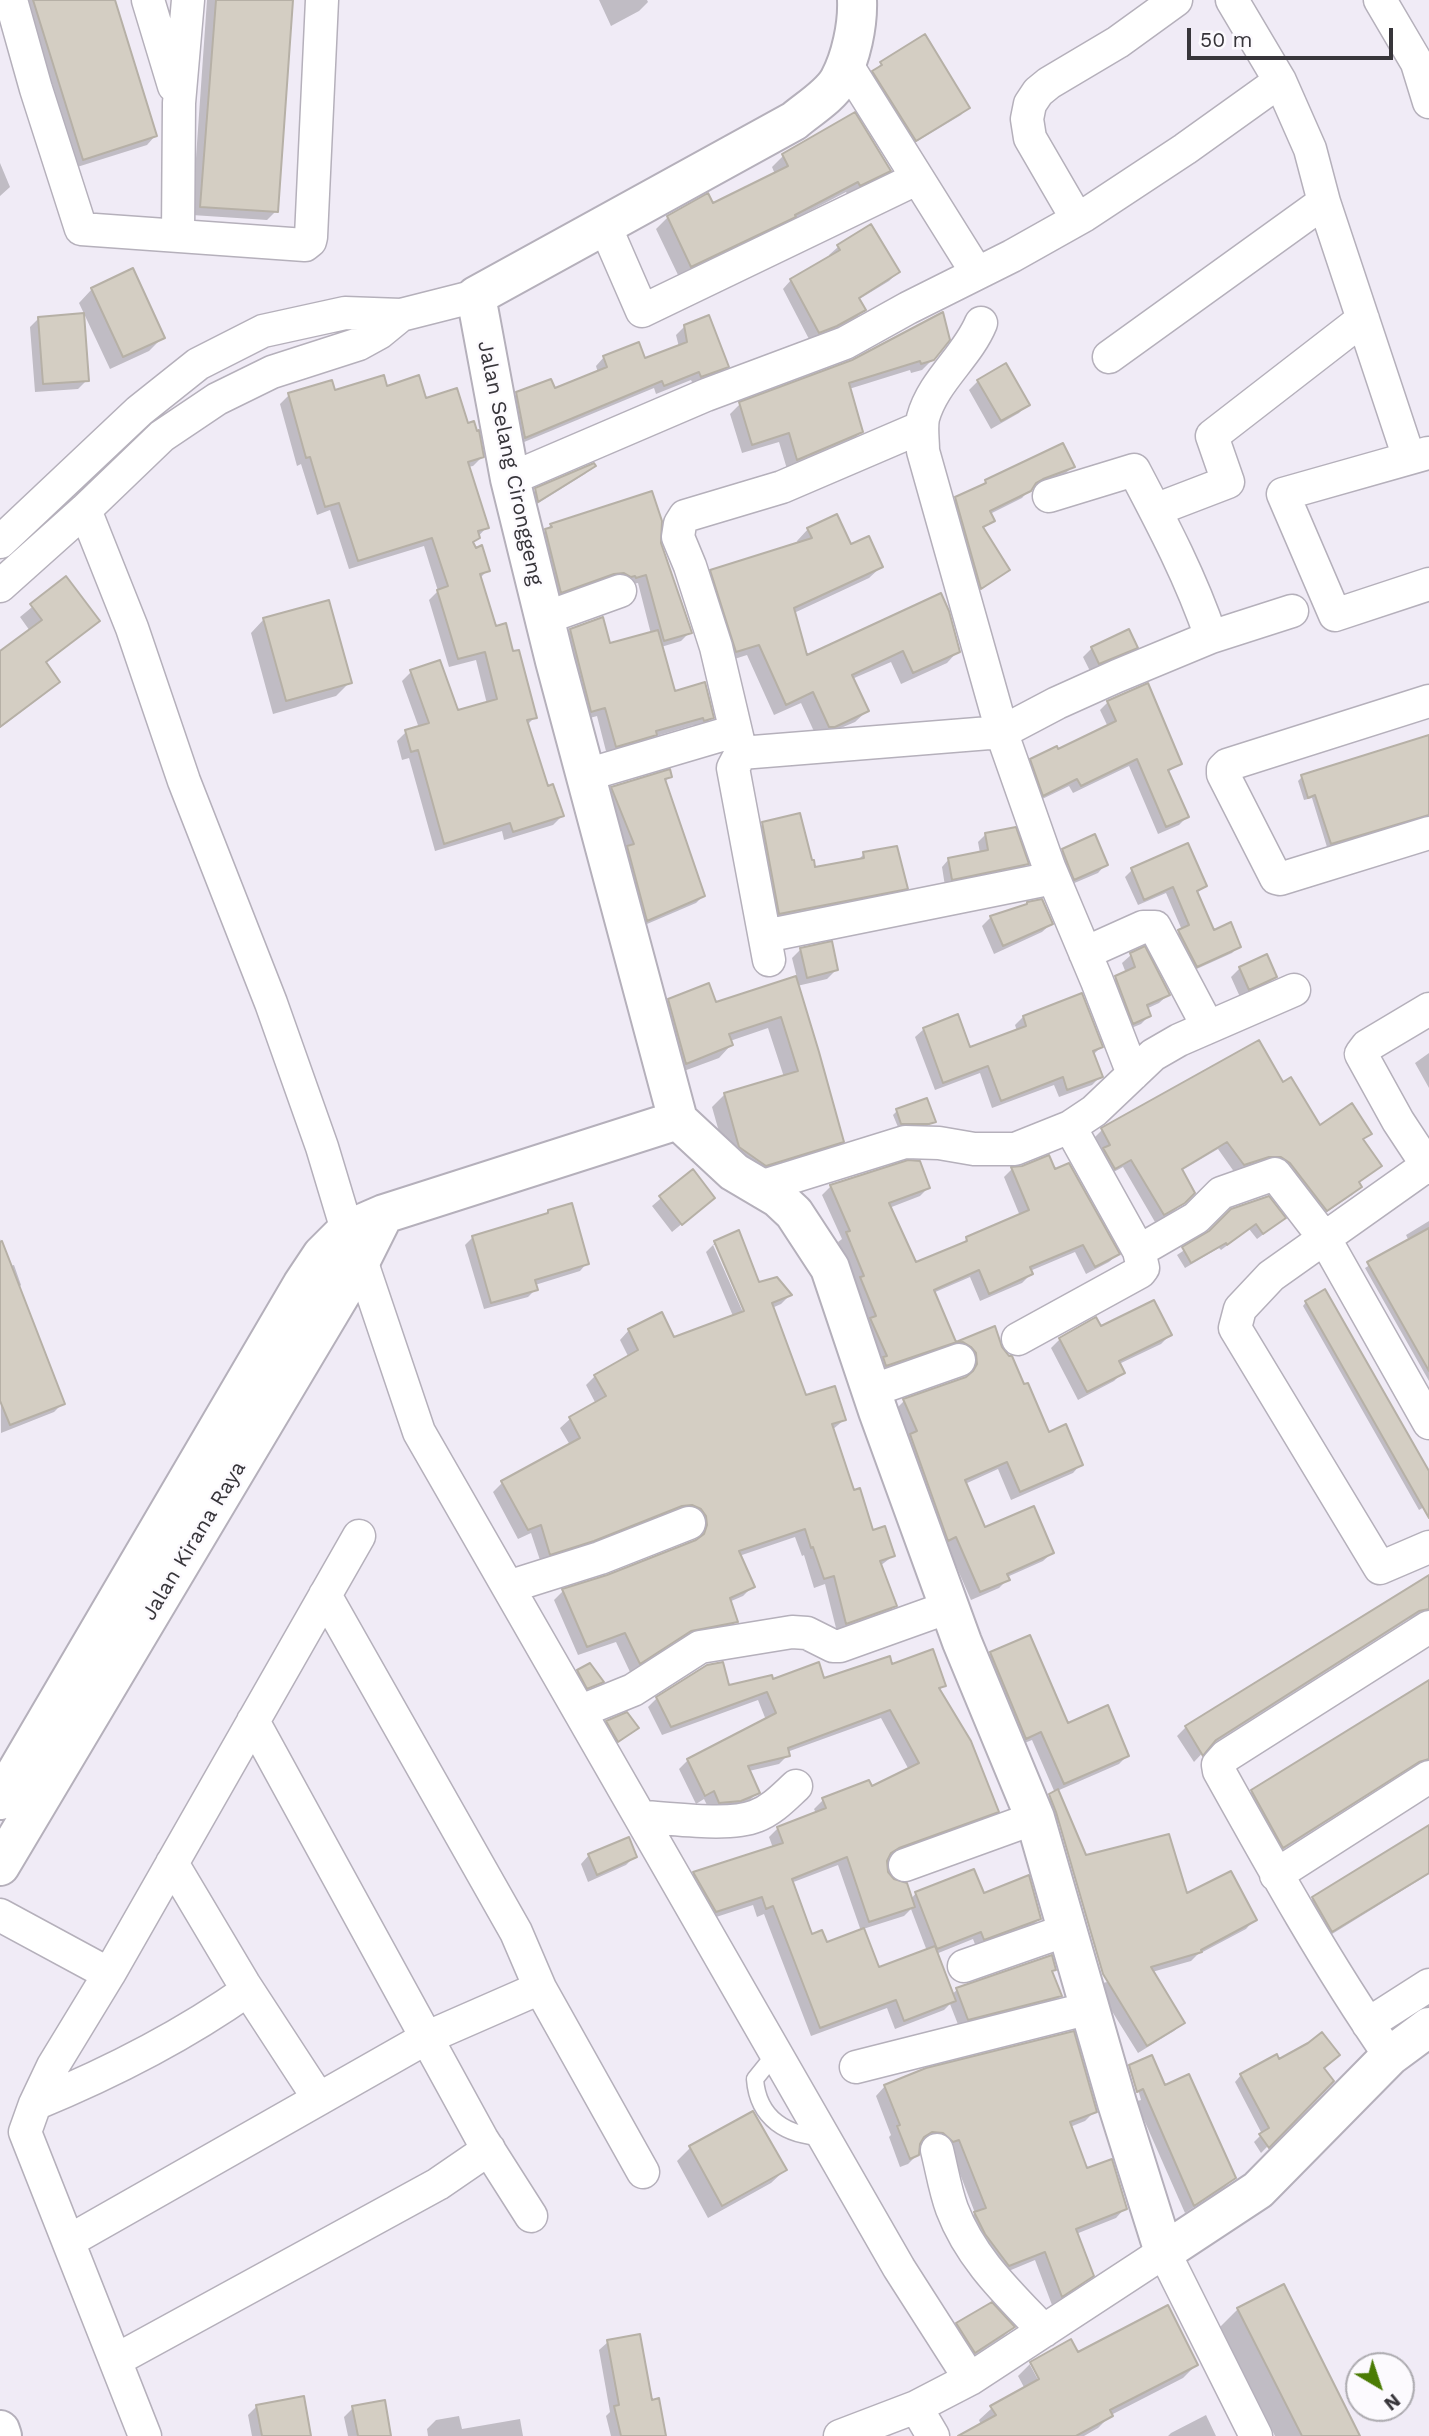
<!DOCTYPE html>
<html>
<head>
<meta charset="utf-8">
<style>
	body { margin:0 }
	#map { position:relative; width:1429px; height:2436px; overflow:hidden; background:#f0ebf6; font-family:"Work Sans",sans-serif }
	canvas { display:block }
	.north { position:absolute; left:1345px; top:2352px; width:70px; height:70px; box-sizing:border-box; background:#fcfafe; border:2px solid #adabb0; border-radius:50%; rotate:141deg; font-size:19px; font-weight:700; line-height:28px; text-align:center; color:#37353a }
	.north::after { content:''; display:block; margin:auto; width:24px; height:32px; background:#4b7c05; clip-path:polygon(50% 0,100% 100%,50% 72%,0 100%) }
	.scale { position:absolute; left:1187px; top:28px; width:206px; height:32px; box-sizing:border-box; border:4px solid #37353a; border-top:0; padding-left:9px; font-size:21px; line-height:24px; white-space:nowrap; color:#37353a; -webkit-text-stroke:5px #fcfafe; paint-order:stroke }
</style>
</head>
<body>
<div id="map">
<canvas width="1429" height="2436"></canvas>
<div class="north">N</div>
<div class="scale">50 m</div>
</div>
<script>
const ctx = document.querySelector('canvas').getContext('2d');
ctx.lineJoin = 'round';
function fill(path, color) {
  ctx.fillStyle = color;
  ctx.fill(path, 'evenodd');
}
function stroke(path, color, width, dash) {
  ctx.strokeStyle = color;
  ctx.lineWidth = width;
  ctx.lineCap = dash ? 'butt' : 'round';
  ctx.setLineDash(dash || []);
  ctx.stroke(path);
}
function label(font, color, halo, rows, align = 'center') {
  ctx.font = font + ' "Work Sans",sans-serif';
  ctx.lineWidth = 5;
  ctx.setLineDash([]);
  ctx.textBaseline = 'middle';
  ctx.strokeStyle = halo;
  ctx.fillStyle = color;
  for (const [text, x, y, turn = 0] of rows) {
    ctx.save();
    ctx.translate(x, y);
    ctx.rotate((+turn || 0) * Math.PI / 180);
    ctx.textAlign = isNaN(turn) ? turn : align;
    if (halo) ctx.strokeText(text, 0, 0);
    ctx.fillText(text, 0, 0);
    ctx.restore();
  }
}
const shadow = new Path2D(`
	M22,0H113L155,136L147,145L74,168Z
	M207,0H291L276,211L267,220L192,215Z
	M599,0H647L648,2L639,11L611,26Z
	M881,64L968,107L961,115L908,147L866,79Z
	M783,156L889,170L878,182L848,196L846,192L787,223L782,228L679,277L656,229L668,217L712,205L775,174L772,167Z
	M0,163L10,187L0,196Z
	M870,227L898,272L889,281L858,300L864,310L855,319L810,341L783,289L791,280L831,258L829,255L838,247Z
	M92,289L163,337L149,351L110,369L79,303Z
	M39,318L87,380L78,389L35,392L30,327Z
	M685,326L727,366L719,375L693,384L691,380L656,394L654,388L517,445L509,402L517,394L554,390L598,373L596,366L604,357L644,360L679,347L676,335Z
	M933,359L922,370L911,373L910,370L849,389L861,432L851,442L787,469L779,442L742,453L730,414L740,404L852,362Z
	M978,381L1027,405L1019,413L991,429L969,390Z
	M386,388L425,400L467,425L482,457L473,466L468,467L487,527L472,543L488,570L479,579L495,628L535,717L527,725L547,788L562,816L553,825L504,840L502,831L435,851L409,758L402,760L397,741L406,732L419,728L402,681L411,672L457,712L487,704L476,660L449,667L429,600L438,591L424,546L349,569L330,510L317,515L301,464L297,466L280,404L289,395Z
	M594,465L585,474L529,509L527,499L536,490Z
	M1073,466L1065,474L1033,486L1022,498L990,514L993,520L982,529L1008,569L973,595L948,507L956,499L980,488L986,481Z
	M551,525L659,544L690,632L681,641L661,647L674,693L712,718L703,726L695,729L694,725L653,737L647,743L607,755L597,716L583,720L562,639L570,630L609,645L651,634L638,583L552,600L537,539Z
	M808,529L851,547L881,567L869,578L794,613L806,658L940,596L958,651L947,663L901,684L891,662L852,679L867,711L855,722L817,738L801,703L774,715L747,655L725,662L700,583L711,571L798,544L797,541Z
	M66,579L98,621L45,664L58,681L46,693L0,728V654L30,631L20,617Z
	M264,619L350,682L336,696L273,714L251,633Z
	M1136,647L1127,656L1090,671L1083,657L1092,648Z
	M1108,702L1180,763L1167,773L1187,817L1179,825L1158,834L1129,766L1073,793L1069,786L1036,802L1024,768L1032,760L1057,752L1108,727L1100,710Z
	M1429,738V816L1327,847L1312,798L1304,800L1298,781L1302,777Z
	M670,776L665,782L703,896L696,903L640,927L621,855L626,850L605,796L612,788Z
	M763,824L814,869L857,861L864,854L906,888L897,896L771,922L754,832Z
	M986,834L1027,864L1019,871L945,886L942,867L949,859L980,853L978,842Z
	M1063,851L1106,864L1098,873L1065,887L1054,859Z
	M1132,870L1205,886L1196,894L1214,932L1239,946L1232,953L1190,972L1172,939L1182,930L1166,893L1138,905L1125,877Z
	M1024,907L1051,924L1042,932L994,954L982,926L990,918Z
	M801,949L836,970L827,979L797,986L842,1141L829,1154L753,1177L727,1160L712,1107L725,1094L784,1077L768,1028L730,1041L731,1045L719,1058L673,1075L656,1013L669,1000L715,1004L797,978L792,958Z
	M1131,955L1168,995L1159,1003L1146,1009L1149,1016L1141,1024L1124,1031L1107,986L1116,978L1126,973L1122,963Z
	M1240,968L1275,977L1266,986L1240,997L1231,977Z
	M1023,1017L1101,1047L1093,1055L1101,1076L1092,1085L1059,1097L1054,1085L992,1108L980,1073L935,1090L915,1037L924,1029L969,1049L1017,1031L1015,1025Z
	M1429,1053V1088L1415,1063Z
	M1283,1084L1320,1127L1370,1133L1362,1141L1379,1166L1358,1183L1360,1187L1352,1195L1318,1218L1235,1173L1218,1149L1181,1171L1193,1193L1174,1211L1155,1222L1123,1167L1106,1176L1102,1151L1094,1138L1102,1130Z
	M897,1111L934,1121L924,1128L898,1127L893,1115Z
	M1012,1169L1054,1171L1118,1254L1109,1262L1086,1274L1075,1252L1030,1271L1031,1274L1022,1283L980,1301L970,1277L933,1293L955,1344L994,1328L1000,1348L1048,1434L1081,1464L1073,1473L1011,1500L998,1469L965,1484L984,1529L1052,1553L1043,1561L1007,1577L1008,1579L999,1588L971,1600L947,1545L896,1409L904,1401L967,1378L969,1374L968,1362L878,1374L852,1287L856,1284L838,1242L842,1239L822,1195L831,1186L928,1188L920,1196L889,1208L915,1264L960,1246L967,1239L1020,1216L1004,1177Z
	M692,1172L713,1198L672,1232L652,1206Z
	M1232,1210L1277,1224L1257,1239L1249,1229L1221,1250L1219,1248L1185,1268L1177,1255L1210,1233Z
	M548,1211L587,1263L580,1271L535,1285L536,1289L528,1297L484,1309L465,1245L473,1237L544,1216Z
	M1429,1221V1381L1365,1268L1409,1241L1406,1235Z
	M738,1233L758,1284L777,1279L790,1295L781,1304L772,1308L805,1397L834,1388L844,1420L832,1430L853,1493L859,1491L872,1532L884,1528L893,1556L880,1566L895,1606L885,1615L837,1632L825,1584L814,1588L804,1555L802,1556L795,1537L739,1556L752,1587L743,1596L729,1602L736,1622L726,1631L679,1640L630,1672L616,1642L578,1655L554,1600L563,1591L607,1577L696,1542L698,1537L697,1525L692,1518L682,1514L671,1515L583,1549L541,1563L531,1533L518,1539L493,1492L502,1483L570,1445L560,1428L570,1419L596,1404L586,1385L595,1376L629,1358L620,1340L629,1330L661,1314L673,1339L733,1316L706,1252L715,1243ZM713,1245H717L749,1318L746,1319Z
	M0,1239L10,1266L14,1265L21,1285L18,1288L63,1403L54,1412L1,1433Z
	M1306,1302L1429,1474V1504L1419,1510L1303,1306Z
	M1100,1328L1170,1335L1161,1344L1119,1364L1123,1372L1114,1381L1078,1400L1051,1348L1060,1339Z
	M1422,1582L1429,1593V1620L1420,1616L1409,1619L1208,1747L1194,1762L1177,1736L1186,1727Z
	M991,1654L1067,1725L1127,1756L1119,1764L1057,1791L1085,1857L1254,1920L1246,1929L1197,1955L1191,1961L1152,1972L1183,2023L1174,2031L1138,2053L1095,1984L1041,1804L1055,1793L1032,1740L1017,1746L982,1663ZM1057,1822L1062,1827L1107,1982L1103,1983Z
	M891,1666L944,1685L939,1691L996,1811L987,1820L888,1856L885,1861L886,1872L911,1899L916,1893L983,1895L1039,1919L1031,1927L976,1947L973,1939L936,1954L951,1995L957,1990L1054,1969L1051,1973L1060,1996L1051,2004L959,2027L950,2004L944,2010L895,2029L887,2008L811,2036L764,1914L757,1917L753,1905L707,1920L685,1882L694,1873L773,1848L769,1837L778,1828L816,1813L814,1809L823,1800L871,1788L909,1770L881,1718L787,1752L788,1755L779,1764L749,1771L758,1792L749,1801L730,1810L710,1811L704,1799L696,1804L679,1769L688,1760L766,1720L758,1700L662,1735L648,1707L657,1698L772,1681L823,1680ZM838,1865L861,1931L826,1945L811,1936L791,1883ZM911,1909L927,1951L878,1970L863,1929L904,1916Z
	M578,1671L602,1682L583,1691L574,1675Z
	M1429,1682V1770L1420,1766L1409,1769L1275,1855L1244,1800L1252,1792Z
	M607,1722L637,1728L609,1749L598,1731Z
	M1429,1827V1874L1324,1939L1304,1907L1313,1899Z
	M589,1855L635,1856L626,1865L588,1882L581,1864Z
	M1278,2061L1322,2069L1332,2081L1261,2153L1254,2142L1262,2134L1235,2082L1241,2075Z
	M1130,2067L1164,2087L1234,2178L1225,2187L1185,2213L1134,2097L1121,2075L1128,2069L1137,2101L1141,2100L1132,2068H1128Z
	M885,2086L1095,2111L1085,2121L1070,2127L1086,2170L1125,2208L1116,2218L1076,2234L1092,2276L1082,2285L1052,2305L1035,2260L999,2275L965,2223L975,2213L950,2148L933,2141H921L919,2142L918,2154L908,2164L900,2167L889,2137L891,2135L876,2096Z
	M690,2148L785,2170L771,2183L708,2218L677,2161Z
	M1238,2309L1358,2436H1275L1220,2327Z
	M957,2324L1013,2327L1004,2336L966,2361L948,2333Z
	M608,2342L651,2402L664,2436H611L606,2416L610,2412L599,2350Z
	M1077,2354L1196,2365L1183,2378L1111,2415L1098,2428L1084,2436H962L981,2425L979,2420L992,2408L1025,2389L1018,2376L1031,2363ZM1030,2365H1034L1042,2387Z
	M257,2406L308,2436H252L248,2415Z
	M353,2408L389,2436H348L344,2417Z
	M1206,2415L1216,2436H1168L1171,2433Z
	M459,2416L462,2429L520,2419L523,2436H428L427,2429L436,2420Z`);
const building = new Path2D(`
	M33,0H115L157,136L83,160Z
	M216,0H293L278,212L200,207Z
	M925,34L970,108L916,141L872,71L882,65L880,62Z
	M855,112L891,171L860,186L858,182L795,215L796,217L691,267L667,216L708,193L713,203L788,166L782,154Z
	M871,224L900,272L859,298L866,310L837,326L819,333L790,279L840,250L837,245Z
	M133,268L165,338L123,357L91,288Z
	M943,312L950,340L934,360L921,364L920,361L849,383L863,432L797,460L789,433L752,445L739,402L852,360Z
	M84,313L89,381L43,384L38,317Z
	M709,315L729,367L701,377L699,372L664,386L662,381L525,438L516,392L551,379L555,388L607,367L603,356L639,342L645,358L687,342L684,325Z
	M1006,363L1030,405L1001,421L977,380Z
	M384,375L387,386L419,375L426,398L457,388L468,423L474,421L477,431L479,430L484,457L468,462L489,528L478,531L480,538L473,542L476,548L482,545L490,571L480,574L496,626L506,623L513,651L519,650L537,718L527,720L548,786L553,784L564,816L513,832L510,823L444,844L418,750L411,752L405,730L429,723L410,670L440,660L458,710L497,699L485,652L458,659L437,590L448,586L432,538L358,561L339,503L325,507L310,457L306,458L288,393L332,380L335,390Z
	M1063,443L1075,467L1043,479L1036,483L1031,491L990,511L995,521L983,527L1010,570L981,589L955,497L986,483L985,480Z
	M594,463L596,466L538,502L535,488Z
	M652,491L662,521L661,543L692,633L664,641L646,575L636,578L635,576L631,577L624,573L614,574L561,593L545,529L552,527L550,524Z
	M837,514L851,544L869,536L883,567L794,608L807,655L941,593L949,611L960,652L913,673L903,651L852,675L869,711L835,727H829L813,692L786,705L759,645L736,652L710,570L812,538L807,528Z
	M66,576L100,621L46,662L60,682L0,727V651L42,620L30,604Z
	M329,600L352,683L286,701L263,618Z
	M603,617L610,643L658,630L675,691L705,682L714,718L704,721L703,718L656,731L657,735L616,747L605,708L591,712L570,629Z
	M1129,629L1138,648L1099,664L1091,647Z
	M1148,683L1182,764L1168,770L1189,817L1166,827L1137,759L1081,786L1077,779L1043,796L1030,759L1057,746L1058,749L1116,721L1107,701Z
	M1429,735V815L1331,844L1315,795L1308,798L1301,775Z
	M670,769L672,777L665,779L705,896L647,921L627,846L634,844L611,787Z
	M800,813L812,860H814L815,867L864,858L863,852L897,846L908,889L779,914L762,822Z
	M1016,827L1029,864L952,880L948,858L988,850L985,833Z
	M1095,834L1108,865L1074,880L1062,849Z
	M1188,843L1207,886L1197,891L1214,930L1231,922L1241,947L1197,967L1178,930L1189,925L1173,887L1144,900L1131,868Z
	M1042,899L1053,924L1003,946L990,916L1027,904V902Z
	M832,941L838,970L807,978L800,948Z
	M1145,946L1170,995L1147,1005L1151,1016L1133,1024L1115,976L1135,967L1130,953Z
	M1267,954L1277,977L1249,990L1239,967Z
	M796,976L819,1052L844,1142L766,1166L739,1147L724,1093L798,1071L781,1017L729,1034L733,1045L686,1064L668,999L709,983L716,1002Z
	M1082,993L1103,1047L1093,1051L1103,1077L1067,1090L1063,1077L1001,1101L988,1066L943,1083L923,1028L958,1014L970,1047L1026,1026L1023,1016Z
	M1259,1040L1283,1082L1291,1077L1320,1125L1352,1103L1372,1134L1363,1139L1382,1166L1359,1182L1362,1187L1327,1211L1290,1163L1281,1157H1269L1244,1165L1227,1142L1182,1169L1195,1193L1185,1203L1164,1215L1131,1160L1115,1169L1103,1148L1110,1145L1101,1128Z
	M927,1098L936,1122L929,1124H901L896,1109Z
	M1049,1155L1055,1169L1069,1163L1120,1254L1095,1267L1083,1245L1030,1267L1033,1274L989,1294L979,1270L934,1290L956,1342L995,1326L1002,1347L1009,1356H1012L1024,1384L1028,1383L1049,1432L1066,1424L1083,1465L1020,1492L1007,1462L965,1480L985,1527L1034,1506L1054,1553L1007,1574L1010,1580L980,1592L956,1537L948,1541L910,1434L917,1431L903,1399L966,1377L973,1371L977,1364L976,1353L971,1347L963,1342L954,1343L886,1366L883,1357L887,1356L870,1318L876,1316L860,1277L864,1276L846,1232L850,1231L830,1185L908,1160L920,1161L930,1188L889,1203L916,1262L967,1241L966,1237L1029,1210L1011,1167L1022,1166Z
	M693,1169L715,1198L682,1225L659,1196Z
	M1269,1196L1286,1218L1263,1234L1256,1224L1227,1245L1226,1243L1191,1263L1182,1247L1209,1231L1231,1209Z
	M572,1203L589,1264L535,1280L538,1290L491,1303L472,1236L548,1213V1210Z
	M1429,1228V1371L1367,1262Z
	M739,1230L759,1282L777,1277L792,1295L772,1303L806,1395L835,1386L846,1420L832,1424L854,1490L860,1488L873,1530L885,1526L895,1556L880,1561L897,1606L846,1624L834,1576L824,1579L813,1547L811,1548L805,1529L739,1551L755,1587L730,1598L738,1622L691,1631L640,1664L625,1633L587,1647L562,1589L607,1575L696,1540L704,1534L707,1525L706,1516L701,1509L692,1505L682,1506L594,1541L550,1555L541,1525L528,1530L501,1481L580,1438L569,1417L606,1396L594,1375L638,1350L628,1329L662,1312L674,1337L744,1311L714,1241Z
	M2,1241L65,1404L10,1425L0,1401V1242Z
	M1325,1289L1429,1471V1518L1305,1301Z
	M1154,1300L1172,1335L1119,1361L1125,1373L1087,1392L1059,1338L1096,1317L1101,1326Z
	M1429,1575V1609L1419,1611L1216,1740L1203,1756L1185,1726Z
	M1030,1635L1068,1723L1108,1705L1129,1756L1064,1784L1041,1732L1026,1739L990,1652Z
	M933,1649L946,1686L939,1688L971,1741L999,1812L899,1848L891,1853L887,1861L888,1872L894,1879L907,1883L915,1907L869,1922L847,1857L792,1879L812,1934L822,1930L827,1942L864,1928L879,1967L935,1946L956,2001L904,2021L896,2000L820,2028L773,1906L766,1909L762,1897L716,1912L693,1872L783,1843L777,1827L826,1808L822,1798L869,1780L872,1786L919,1763L890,1710L788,1748L790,1756L748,1766L760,1793L741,1801L719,1803L714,1791L705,1796L687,1759L776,1713L767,1692L671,1727L656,1697L707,1665L723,1662L729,1685L772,1675L773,1679L819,1662L824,1678L890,1656L892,1664Z
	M590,1663L604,1682L587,1689L577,1670Z
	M1429,1680V1759L1419,1762L1283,1848L1251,1790Z
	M627,1712L639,1728L618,1742L606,1721Z
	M1058,1789L1086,1855L1169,1834L1187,1893L1231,1871L1257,1920L1201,1950L1202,1952L1151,1967L1185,2023L1147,2046L1103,1974L1056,1812L1049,1794Z
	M1429,1825V1873L1332,1932L1312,1897Z
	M629,1837L637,1857L597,1875L588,1854Z
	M974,1869L984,1893L1029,1875L1041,1919L984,1940L981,1932L937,1949L915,1892Z
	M1052,1955L1056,1970L1052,1971L1062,1996L968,2020L956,1988Z
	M1074,2031L1097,2112L1070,2122L1087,2168L1112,2159L1127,2209L1076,2229L1094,2276L1062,2297L1045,2252L1009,2266L985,2234L974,2212L986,2208L959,2140L953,2142L943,2133L932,2132L924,2137L920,2144L919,2155L910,2159L897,2126L900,2125L884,2085L926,2068Z
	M1322,2032L1340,2055L1324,2068L1334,2081L1269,2148L1259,2134L1269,2128L1240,2074L1277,2054L1279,2059L1308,2043Z
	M1152,2055L1165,2085L1189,2074L1236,2178L1194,2206L1143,2089L1137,2092L1129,2065Z
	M753,2111L787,2170L722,2206L689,2146Z
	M1284,2284L1360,2436H1302L1237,2308Z
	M992,2302L1015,2327L975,2353L956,2323Z
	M1168,2305L1198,2365L1110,2410L1113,2416L1076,2436H958L996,2415L990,2406L1039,2379L1030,2362L1071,2339L1078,2352Z
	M640,2334L652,2400L659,2398L666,2436H621L614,2406L619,2405L607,2340Z
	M304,2396L311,2436H262L256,2405Z
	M385,2400L391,2436H358L352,2406Z`);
const lane = new Path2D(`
	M776,2053L755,2079C758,2119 787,2136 824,2137`);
const street = new Path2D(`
	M11,0L36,89L81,229L305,245L310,241L311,237L322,0
	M148,0L174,86
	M1232,0L1280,81L1310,149L1324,202L1409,458
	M1380,0L1417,63L1429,102
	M845,62L977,273
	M1077,219L1030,138L1027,119L1030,104L1038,92L1049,83L1118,42L1176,0
	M605,226L642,311L916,179
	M178,235L179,103L188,0
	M981,323C967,357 933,381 923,418C921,428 923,440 923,451L1005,742L1049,867L1097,981L1133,1074
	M1109,357L1324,202
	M1428,453L1283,494L1335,615L1429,584
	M510,479L706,395L845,343L908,308L1012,256L1085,215L1185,149L1280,81
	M1049,496L1134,470C1163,525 1191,578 1211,637
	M85,510L132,628L184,781L271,1003L322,1147L347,1230L361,1260L419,1432L899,2268L970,2379
	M1155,510L1228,482L1212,436L1363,319
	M0,542L139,411L198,364L263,331L345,313L401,315L476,296
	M0,586L85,510L162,436L217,399L272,372L359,344L379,333L401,315
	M545,618L620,591
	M1429,701L1227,765L1223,769V774L1276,878L1280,879L1429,833
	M741,753L1002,732L1057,703L1117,676L1211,637L1292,611
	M586,775L735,731
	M765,936L1053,878
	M1085,953L1143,927H1155L1208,1027
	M769,960L733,768L741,753L716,647L690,566L678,537L680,524L685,516L782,487L922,427
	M1429,1009L1367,1046L1361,1054L1398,1121L1429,1168
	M1429,1164L1271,1276L1240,1309L1235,1328L1380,1568L1429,1547
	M760,1187L905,1142L939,1143L974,1149H1015L1070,1127
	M1139,1251L1196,1218L1221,1193L1275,1174L1325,1239L1429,1423
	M1018,1339L1140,1272L1143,1268L1139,1251L1070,1127L1094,1111L1153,1055L1179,1040L1294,990
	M871,1391L959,1360
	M508,1587L600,1558L689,1523
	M325,1595L516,1932L540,1988L643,2172
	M581,1711L633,1690L700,1647L792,1632L807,1633L833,1646H840L949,1607
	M253,1721L482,2139L531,2216
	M641,1817C672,1818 729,1827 756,1816C772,1810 784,1797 796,1786
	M172,1863L244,1984L319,2099
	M905,1865L1035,1818
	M1276,1875L1429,1777
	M0,1915L109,1974L53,2066L35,2104L25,2132L145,2436
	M964,1966L1067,1930
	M109,1974L359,1536
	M1368,2024L1429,1985
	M1390,2056C1327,1965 1273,1868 1219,1771L1218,1765L1226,1756L1429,1627
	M856,2067L1090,2008
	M35,2104C108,2074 183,2036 248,1990
	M937,2150C942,2170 945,2190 952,2209C971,2259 1008,2293 1044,2331
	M69,2241L428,2037L540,1988
	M116,2360L438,2184L489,2149
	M916,2407L933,2436
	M840,2436L916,2407L970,2379L1164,2252L1256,2436`);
const secondary = new Path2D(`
	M678,1120L734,1172L778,1198L794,1213L830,1268L878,1411L962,1642L1035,1818L1117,2103L1164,2252L1258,2190L1390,2056L1429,2027
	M678,1120L555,661L510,479L476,296L794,121C808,109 830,96 839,80C851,58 858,25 857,0
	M0,1800L302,1285L322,1255L347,1230L384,1214L678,1120
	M0,1866L361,1260L384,1214
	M0,2430L2,2436`);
const streetNames = [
	["Jalan Selang Cironggeng",510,463,78],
	["Jalan Kirana Raya",194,1541,-59]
];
fill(shadow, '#0003');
fill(building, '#d4cec3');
stroke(building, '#b6b0a6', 2);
stroke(lane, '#b5b0bb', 19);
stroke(street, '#b5b0bb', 35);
stroke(secondary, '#b5b0bb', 42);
stroke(lane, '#fff', 16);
stroke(street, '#fff', 32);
stroke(secondary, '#fff', 38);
label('21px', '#37353a', '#fcfafe', streetNames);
</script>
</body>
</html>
